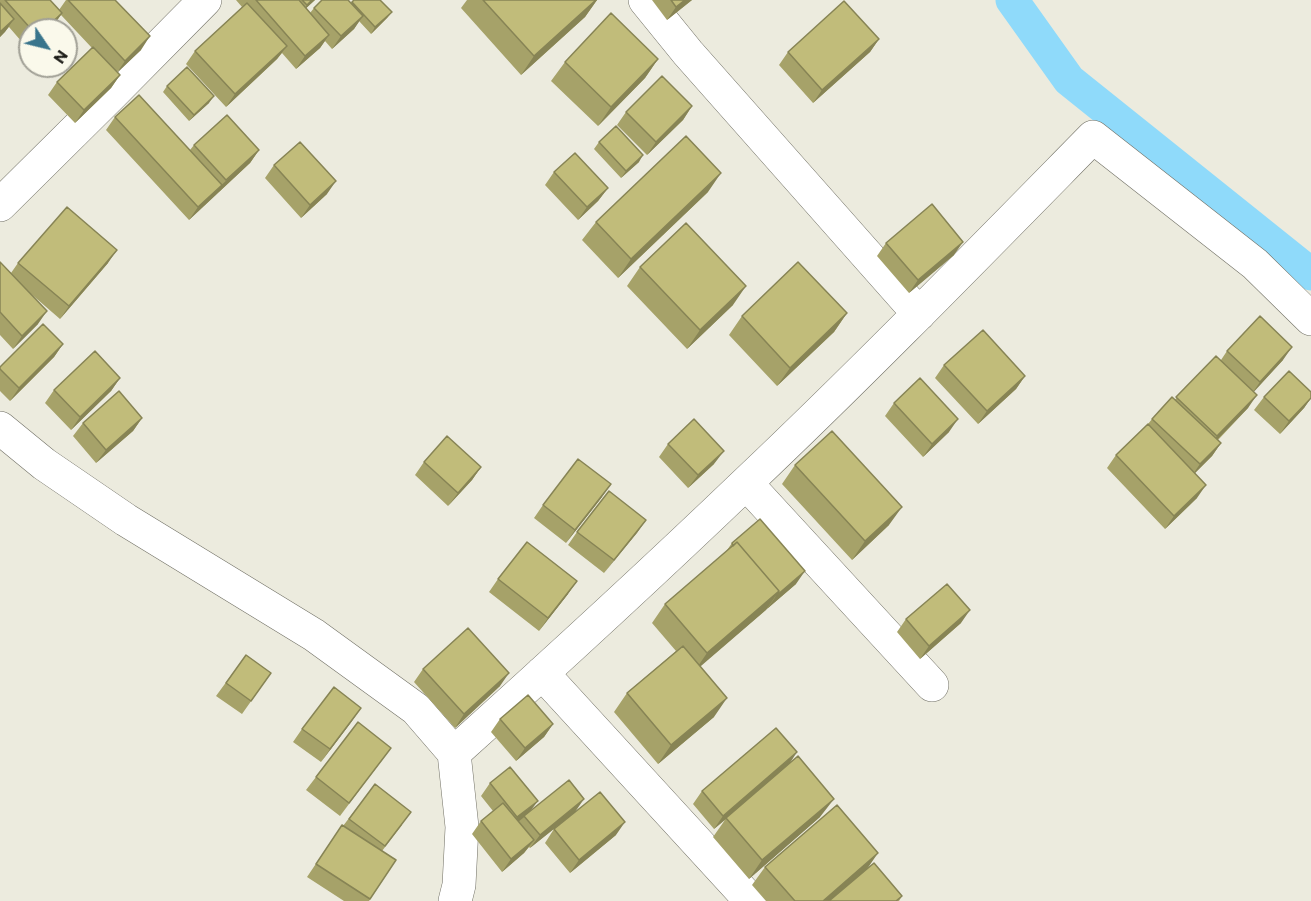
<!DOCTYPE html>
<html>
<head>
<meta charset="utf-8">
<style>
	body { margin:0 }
	#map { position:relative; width:1311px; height:901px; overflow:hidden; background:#ecebde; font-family:Commissioner,sans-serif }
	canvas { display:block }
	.north { position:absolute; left:18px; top:18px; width:60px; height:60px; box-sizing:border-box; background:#faf9eb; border:2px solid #a1a096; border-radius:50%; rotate:125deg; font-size:16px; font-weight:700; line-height:24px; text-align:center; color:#1b1b16 }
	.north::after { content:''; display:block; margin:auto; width:21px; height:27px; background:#39758c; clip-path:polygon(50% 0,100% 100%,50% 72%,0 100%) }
</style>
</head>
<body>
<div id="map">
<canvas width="1311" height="901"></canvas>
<div class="north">N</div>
</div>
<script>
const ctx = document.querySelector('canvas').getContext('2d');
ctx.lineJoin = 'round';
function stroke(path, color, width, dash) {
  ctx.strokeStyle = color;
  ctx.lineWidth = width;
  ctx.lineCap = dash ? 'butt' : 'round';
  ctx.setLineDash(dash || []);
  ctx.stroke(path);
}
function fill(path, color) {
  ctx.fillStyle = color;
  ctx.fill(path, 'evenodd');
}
const canal = new Path2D(`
	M1012,0L1069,80L1311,274`);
const minor = new Path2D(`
	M645,0L688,53L919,314
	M0,205L113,93L205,0
	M0,428L44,464L126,520L314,635L416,709L454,753L462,827L459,885L455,901
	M746,483L932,685
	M542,673L751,901
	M454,753C553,664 651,574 747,482C865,370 979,253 1093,137L1255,264L1311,319`);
const wall = new Path2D(`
	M0,0H50L59,10L66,0H115L141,50L117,72L120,75L111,88L75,123L48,95L57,82L92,48L61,15L53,26L49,30H30V47L28,49L9,27L0,37Z
	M236,0H315L306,8L310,13L314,8L351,3L354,0L392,12L387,18L371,34L359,21L354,29L332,49L325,41L320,48L296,69L282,53L277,59L226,107L186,64L195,51L242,7Z
	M467,0H597L585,17L521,75L461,8Z
	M652,0H692L667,20Z
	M879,39L870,52L813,103L779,65L788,52Z
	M658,59L645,78L598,126L551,81L565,62Z
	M167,86L209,103L189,121L163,92Z
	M692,106L683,120L647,155L617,125L626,112Z
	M115,117L190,150L194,145L259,150L250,163L189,220L106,130Z
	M599,142L639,162L621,178L594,149Z
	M274,165L327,194L301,218L265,178Z
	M554,172L608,188L598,201L578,220L545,185Z
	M708,192L618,278L582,240L596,222Z
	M886,243L954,255L909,293L877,256Z
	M0,262L11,273L18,263H108L60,319L30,293L38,324L13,349L0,335Z
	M640,267L733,305L687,349L627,286Z
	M847,313L834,332L777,386L729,335L742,316Z
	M63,344L54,357L10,401L0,391V367Z
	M1227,351L1283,360L1254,391L1248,408L1218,440L1221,443L1212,456L1195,473L1197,498L1165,529L1107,468L1116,455L1148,424L1152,419L1221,360Z
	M944,365L1025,376L1016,389L978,424L935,378Z
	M120,378L111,391L71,430L45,403L54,390Z
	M1311,392V398L1304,408L1280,434L1254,410L1264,397Z
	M894,403L949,432L923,457L885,416Z
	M142,418L133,431L96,463L73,436L83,423Z
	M668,444L714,464L688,488L659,457Z
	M424,462L481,467L472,480L448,506L415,475Z
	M795,465L889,525L852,560L782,484Z
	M602,497L566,543L534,518L543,505Z
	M646,520L604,573L568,545L577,532Z
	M732,543L796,584L700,666L714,717L658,764L614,712L627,693L676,651L652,623L665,604L725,553Z
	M498,579L568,594L539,631L489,592Z
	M906,619L961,623L920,659L897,632Z
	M246,655L271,673L242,714L216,696Z
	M423,669L500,686L455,728L414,682Z
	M500,719L553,724L544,737L516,761L491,732Z
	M352,721L321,762L293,742L302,729Z
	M391,748L340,816L306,790L316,777Z
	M790,763L820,817L749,879L713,837L725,820L714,829L693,804L702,791Z
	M490,783L530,812H575L530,848L529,847L524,853L502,872L472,834L481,821L493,811L481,796Z
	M375,784L402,825L382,851L396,860L369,901H344L307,877L342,825L343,826Z
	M554,829L616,835L570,873L545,843Z
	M765,867L868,868L902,896L899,901H766L752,885Z`);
const shadedWall = new Path2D(`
	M312,0H315L302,12L307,5Z
	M596,0H597L585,17L521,75L534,56Z
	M685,0H692L667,20L676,7Z
	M392,12L387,18L371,34L375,27Z
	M62,13L53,26L49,30H44Z
	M363,16L354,29L332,49L341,36Z
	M14,19L5,32L0,37V32Z
	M329,35L320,48L296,69L305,56Z
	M150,36L141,50L116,74L125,61Z
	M879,39L870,52L813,103L822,90Z
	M287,46L277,59L226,107L235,94Z
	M658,59L645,78L598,126L611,107Z
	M120,75L111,88L75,123L84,110Z
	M214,96L209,103L189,121L194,115Z
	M692,106L683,120L647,155L656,142Z
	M259,150L250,163L189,220L198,207Z
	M643,155L639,162L621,178L626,171Z
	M721,173L708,192L618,278L631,259Z
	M336,181L327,194L301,218L310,205Z
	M608,188L598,201L578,220L587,207Z
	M963,242L954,255L909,293L918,280Z
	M117,250L108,263L60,319L69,306Z
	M746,286L733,305L687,349L700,330Z
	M47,311L38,324L13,349L22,336Z
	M847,313L834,332L777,386L790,368Z
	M63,344L54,357L10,401L19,388Z
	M1292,347L1283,360L1251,395L1260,382Z
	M1025,376L1016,389L978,424L987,411Z
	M120,378L111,391L71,430L80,417Z
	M1257,395L1248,408L1208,449L1217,436Z
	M1311,398L1304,408L1280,434L1289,421Z
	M142,418L133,431L96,463L106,450Z
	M958,419L949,432L923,457L932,444Z
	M1221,443L1212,456L1191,477L1200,464Z
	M724,451L714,464L688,488L698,475Z
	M481,467L472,480L448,506L458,493Z
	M611,484L602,497L566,543L575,530Z
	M1206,485L1197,498L1165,529L1174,516Z
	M902,507L889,525L852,560L865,541Z
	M646,520L637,533L604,573L614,560Z
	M805,571L796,584L767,609L776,596Z
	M577,581L568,594L539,631L548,618Z
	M779,591L766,610L694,672L707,653Z
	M970,610L961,623L920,659L929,646Z
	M509,673L500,686L455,728L464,714Z
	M727,698L714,717L658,764L671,745Z
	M361,708L352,721L321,762L330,749Z
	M553,724L544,737L516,761L525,748Z
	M797,752L788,766L714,829L723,816Z
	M584,799L575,812L530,848L540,835Z
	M834,799L820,817L749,879L762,860Z
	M538,801L528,814L508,830L517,817Z
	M625,822L616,835L570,873L579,860Z
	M534,840L524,853L502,872L511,859Z
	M878,853L865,872L831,901H823Z`);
const building = new Path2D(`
	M5,0H50L62,13L44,30H32Z
	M68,0H115L150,36L125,61Z
	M256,0H299L329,35L305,56Z
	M302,0H312L307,5Z
	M322,0H348L363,16L341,36L314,8Z
	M354,0H380L392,12L375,27L352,2Z
	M483,0H596L534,56Z
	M671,0H685L676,7Z
	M844,1L879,39L822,90L788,52Z
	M0,3L14,19L0,32Z
	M247,3L287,46L235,94L195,51Z
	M611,13L658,59L611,107L565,62Z
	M93,47L120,75L84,110L57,82Z
	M187,67L214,96L194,115L167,86Z
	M662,76L692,106L656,142L626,112Z
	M139,95L222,185L198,207L115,117Z
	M227,115L259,150L226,180L194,145Z
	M616,126L643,155L626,171L599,142Z
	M686,136L721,173L631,259L596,222Z
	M300,142L336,181L310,205L274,165Z
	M575,153L608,188L587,207L554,172Z
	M932,204L963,242L918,280L886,243Z
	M67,207L117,250L69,306L18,263Z
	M686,223L746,286L700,330L640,267Z
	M0,262L47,311L22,336L0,312Z
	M798,262L847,313L790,368L742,316Z
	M1260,316L1292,347L1260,382L1227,351Z
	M43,324L63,344L19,388L0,369V367Z
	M983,330L1025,376L987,411L944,365Z
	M95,351L120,378L80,417L54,390Z
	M1216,356L1257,395L1217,436L1176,397Z
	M1289,371L1311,392V398L1289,421L1264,397Z
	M920,378L958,419L932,444L894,403Z
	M119,391L142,418L106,450L83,423Z
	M1172,397L1221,443L1200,464L1152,419Z
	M694,419L724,451L698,475L668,444Z
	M1148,424L1206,485L1174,516L1116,455Z
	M832,431L902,507L865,541L795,465Z
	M447,436L481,467L458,493L424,462Z
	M578,459L611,484L575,530L543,505Z
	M609,491L646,520L614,560L577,532Z
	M760,519L805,571L776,596L779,591L737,542L733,546L732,543Z
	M527,542L577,581L548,618L498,579Z
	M737,542L779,591L707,653L665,604Z
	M947,584L970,610L929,646L906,619Z
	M468,628L509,673L464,714L423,669Z
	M683,646L727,698L671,745L627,693Z
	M246,655L271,673L251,701L226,683Z
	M334,687L361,708L330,749L302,729Z
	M528,695L553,724L525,748L500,719Z
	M358,722L391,748L349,803L316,777Z
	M776,728L797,752L723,816L702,791Z
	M798,756L834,799L762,860L726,818Z
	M510,767L538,801L517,817L490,783Z
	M569,780L584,799L540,835L524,816Z
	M375,784L411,812L385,846L349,819Z
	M600,792L625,822L579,860L554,829Z
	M503,803L534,840L511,859L481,821Z
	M837,805L878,853L823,901H795L765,867Z
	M342,825L396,860L370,899L316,864Z
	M874,863L902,896L896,901H829Z`);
stroke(canal, '#8fdafa', 33);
stroke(minor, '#706f64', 34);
stroke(minor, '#fff', 33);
fill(wall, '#a6a269');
fill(shadedWall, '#878455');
fill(building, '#c1bc7a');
stroke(building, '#878455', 1.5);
</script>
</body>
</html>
